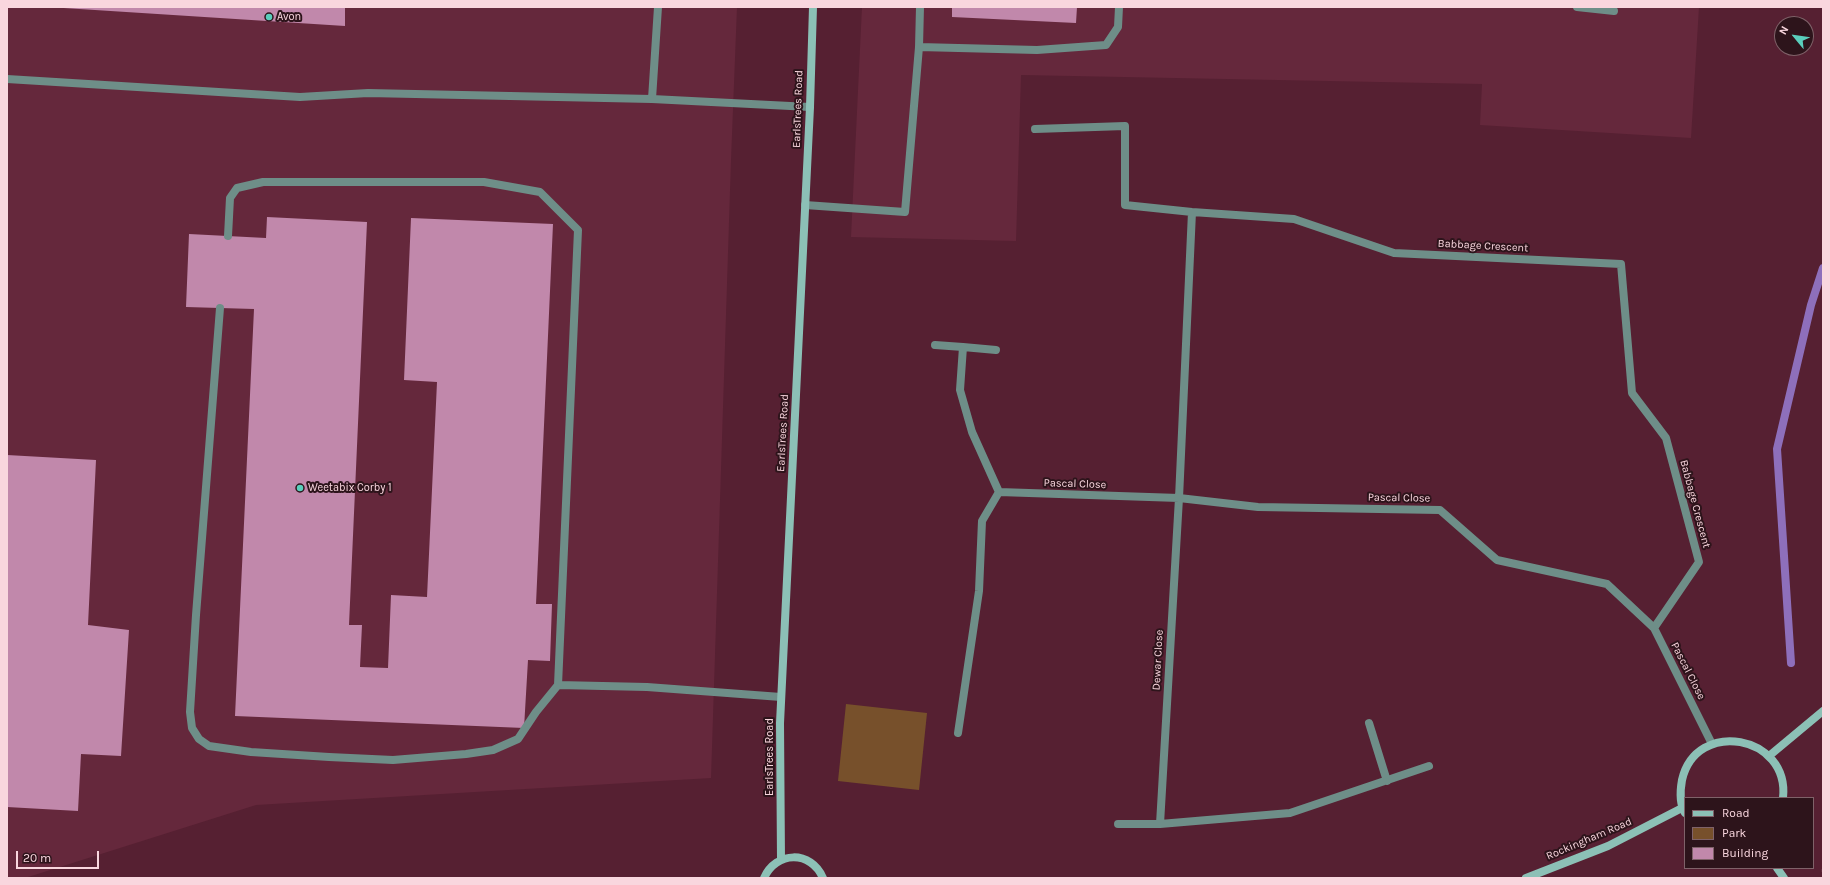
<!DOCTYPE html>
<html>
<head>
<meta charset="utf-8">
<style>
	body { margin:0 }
	#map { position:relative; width:1830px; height:885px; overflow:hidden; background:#562032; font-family:Karla,sans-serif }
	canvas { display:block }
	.frame { position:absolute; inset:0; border:8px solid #f9d6de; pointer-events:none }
	.legend { position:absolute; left:1684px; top:797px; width:130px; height:72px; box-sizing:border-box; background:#2d141b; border:1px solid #7f6269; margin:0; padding:5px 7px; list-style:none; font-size:12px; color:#f9d6de }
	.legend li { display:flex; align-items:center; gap:8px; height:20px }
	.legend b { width:20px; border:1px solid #7f6269 }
	.north { position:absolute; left:1774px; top:16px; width:40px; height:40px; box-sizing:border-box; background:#2d141b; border:1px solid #7f6269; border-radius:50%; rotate:299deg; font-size:11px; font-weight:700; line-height:16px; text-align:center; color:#f9d6de }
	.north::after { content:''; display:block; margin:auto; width:14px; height:18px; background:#5acebc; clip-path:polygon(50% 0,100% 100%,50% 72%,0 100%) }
	.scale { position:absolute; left:16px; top:851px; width:83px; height:18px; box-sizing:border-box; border:2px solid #f9d6de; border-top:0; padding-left:5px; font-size:12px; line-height:14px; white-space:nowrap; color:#f9d6de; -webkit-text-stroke:3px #2d141b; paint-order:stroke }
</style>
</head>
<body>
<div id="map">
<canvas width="1830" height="885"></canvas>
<div class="frame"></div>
<ul class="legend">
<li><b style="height:5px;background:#8cc0b6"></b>Road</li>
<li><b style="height:11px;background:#77502b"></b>Park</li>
<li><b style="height:11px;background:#c188ab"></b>Building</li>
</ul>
<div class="north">N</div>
<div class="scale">20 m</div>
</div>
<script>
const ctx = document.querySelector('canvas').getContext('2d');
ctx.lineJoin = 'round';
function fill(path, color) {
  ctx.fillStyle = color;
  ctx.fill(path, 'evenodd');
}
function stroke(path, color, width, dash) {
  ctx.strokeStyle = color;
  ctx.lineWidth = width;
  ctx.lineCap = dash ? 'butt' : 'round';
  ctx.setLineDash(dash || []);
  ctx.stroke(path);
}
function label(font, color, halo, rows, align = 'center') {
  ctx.font = font + ' Karla,sans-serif';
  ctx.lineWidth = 4;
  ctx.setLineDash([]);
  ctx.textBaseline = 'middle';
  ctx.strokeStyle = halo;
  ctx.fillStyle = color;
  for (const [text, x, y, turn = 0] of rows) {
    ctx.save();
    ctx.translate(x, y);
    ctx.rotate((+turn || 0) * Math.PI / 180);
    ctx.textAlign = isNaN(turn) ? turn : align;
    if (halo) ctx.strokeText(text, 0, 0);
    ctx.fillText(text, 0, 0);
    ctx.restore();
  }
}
const built = new Path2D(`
	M7,7H737L731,160L711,778L256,805L25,878H7Z
	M862,7H1699L1691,138L1480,125L1482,84L1021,75L1016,241L851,237Z`);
const green = new Path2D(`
	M846,704L927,713L919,790L838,781Z`);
const stream = new Path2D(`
	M1791,663L1777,449L1811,305L1823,268`);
const building = new Path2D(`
	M48,7H345V26Z
	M952,7H1077L1076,23L952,17Z
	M267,217L367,222L349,625H362L360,667L388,668L391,595L427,597L437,382L404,380L411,218L553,224L536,604H552L550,661L528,660L524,728L235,716L254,309L186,307L189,234L266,238Z
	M7,455L96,460L88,625L129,630L121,756L81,754L78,811L7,807Z`);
const path = new Path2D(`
	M1823,869V872`);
const lane = new Path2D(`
	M658,7L652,99L810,107
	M1577,7L1614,11
	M919,47L920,7
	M7,79L300,97L368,93L652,99
	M805,205L905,212L919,47L1037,50L1106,45L1118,27L1119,7
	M228,236L230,198L237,188L263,182H484L540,192L578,230L558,685
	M220,308L196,615L190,712L192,728L199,739L209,746L251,752L329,757L393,760L466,754L493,750L518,739L536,712L558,685L647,687L781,697`);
const street = new Path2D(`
	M1035,129L1125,126V205L1192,212L1294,219L1394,253L1621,264L1632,393L1666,438L1699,562L1654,628
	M1192,212L1179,498L1160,824L1290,813L1429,766
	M935,345L963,347L960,390L972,432L999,492
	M963,347L996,350
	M1369,723L1387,781
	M958,733L979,591L982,521L999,492L1179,498L1258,507L1440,510L1497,560L1607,584L1654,628L1712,744
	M1118,824H1160`);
const secondary = new Path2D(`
	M1769,756L1823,711
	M1685,813C1679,803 1680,791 1682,780C1696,718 1790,735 1783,798
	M781,860L780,723L810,107L813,7
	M1777,868L1784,878
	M764,878C776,851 811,850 823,878
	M1526,878L1608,846L1682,808`);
const markers = [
	[269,17,4,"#5acebc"],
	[300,488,4,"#5acebc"]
];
const poiNames = [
	["Avon",277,17],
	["Weetabix Corby 1",308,488]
];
const streetNames = [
	["EarlsTrees Road",798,109,-88],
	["Babbage Crescent",1483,246,3],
	["EarlsTrees Road",783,433,-87],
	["Pascal Close",1075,484,2],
	["Pascal Close",1399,498,1],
	["Babbage Crescent",1695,504,75],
	["Dewar Close",1158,660,-87],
	["Pascal Close",1688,671,63],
	["EarlsTrees Road",770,757,-90],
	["Rockingham Road",1589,839,-23]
];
fill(built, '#65283c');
fill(green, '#77502b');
stroke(stream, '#8e6fbb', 8);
fill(building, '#c188ab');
stroke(path, '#875766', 2.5, [4, 2]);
stroke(lane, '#6e8e88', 8);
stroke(street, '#6e8e88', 8);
stroke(secondary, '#8cc0b6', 8);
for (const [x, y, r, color] of markers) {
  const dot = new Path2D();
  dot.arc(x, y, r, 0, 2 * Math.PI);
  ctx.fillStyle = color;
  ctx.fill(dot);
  stroke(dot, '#2d141b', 1.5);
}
label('11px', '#f9d6de', '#2d141b', poiNames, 'left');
label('11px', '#f9d6de', '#2d141b', streetNames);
</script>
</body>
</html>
